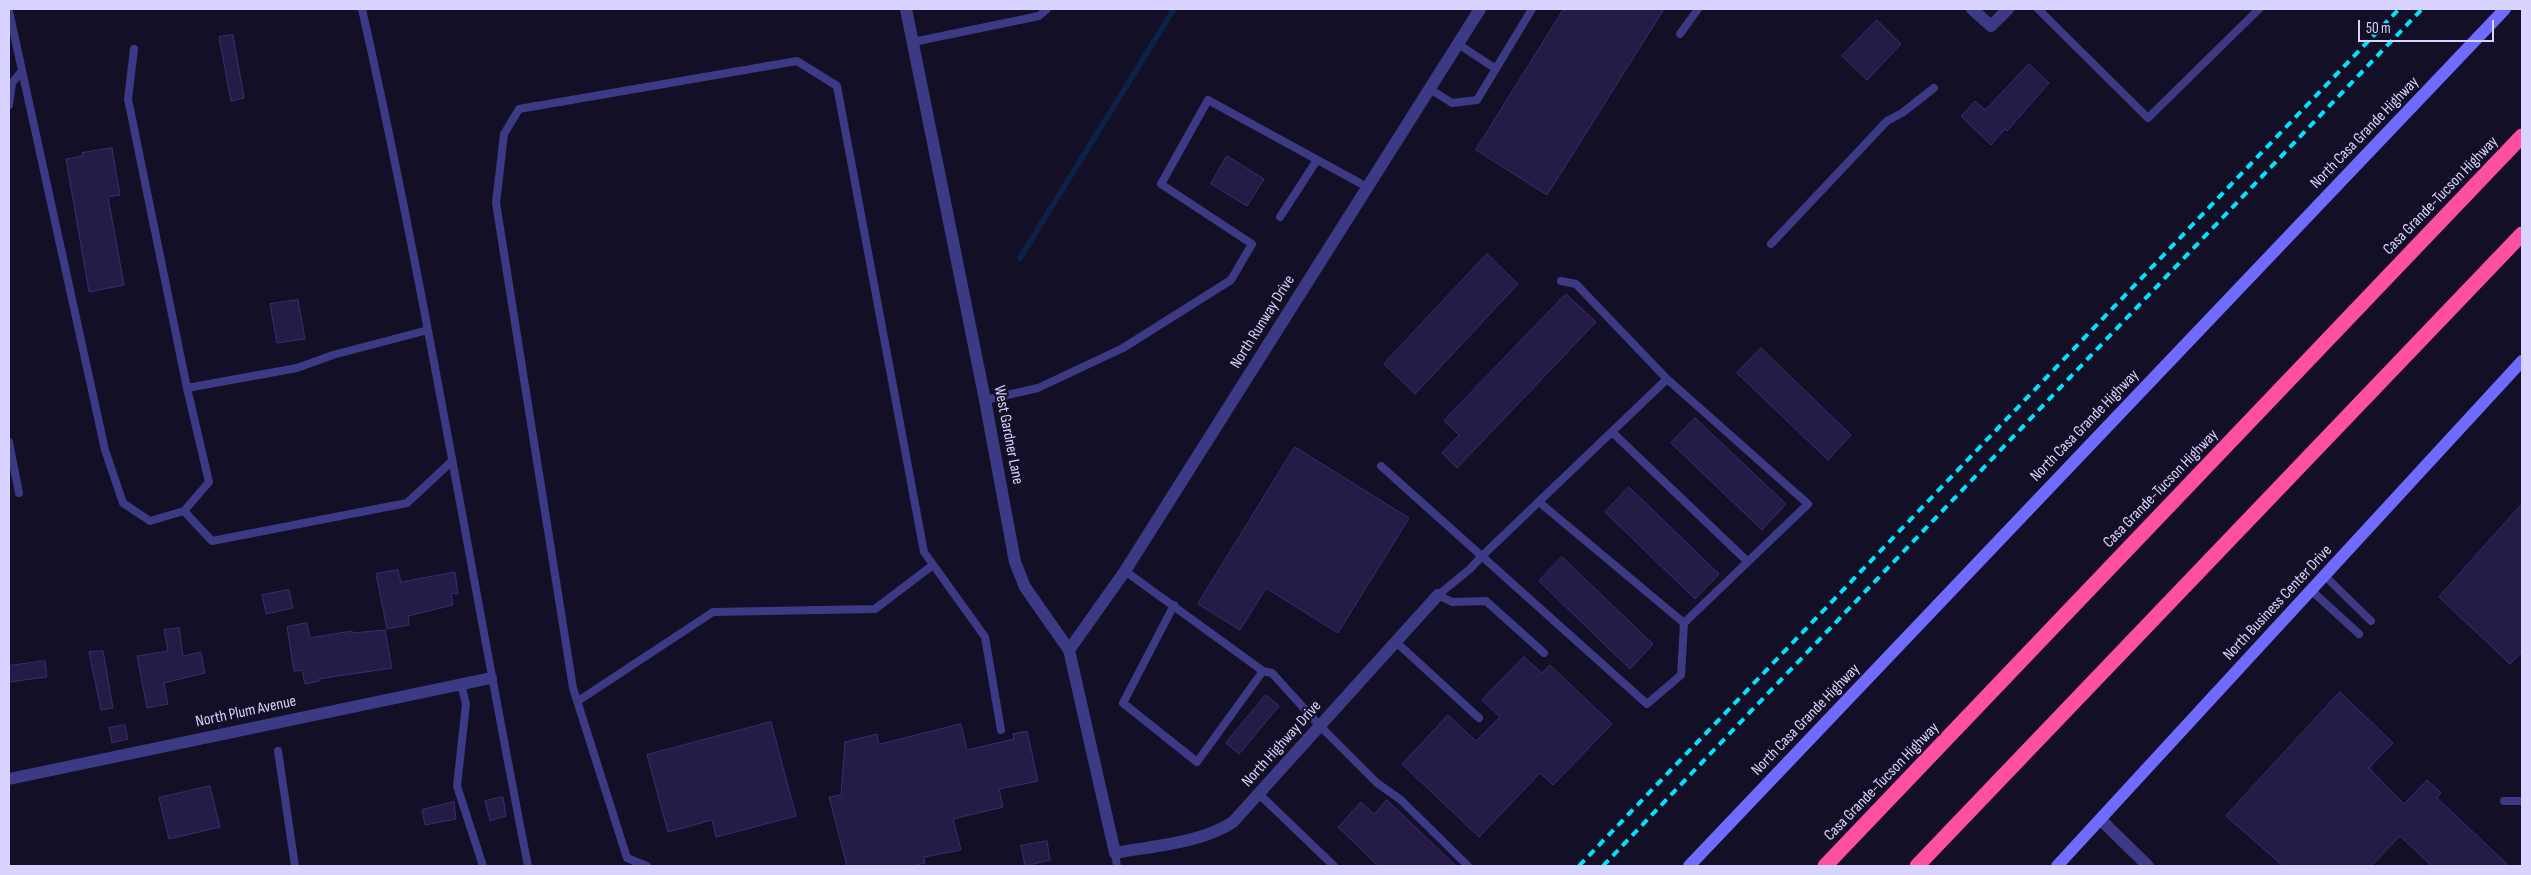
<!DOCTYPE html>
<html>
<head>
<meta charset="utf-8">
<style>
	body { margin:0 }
	#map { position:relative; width:2531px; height:875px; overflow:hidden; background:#130f26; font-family:"Sofia Sans Condensed",sans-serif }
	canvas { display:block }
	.frame { position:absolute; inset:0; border:10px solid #d9d4ff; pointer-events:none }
	.scale { position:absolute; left:2358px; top:20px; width:136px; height:22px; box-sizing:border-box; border:2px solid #d9d4ff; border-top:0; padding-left:6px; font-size:15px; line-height:18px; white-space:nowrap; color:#d9d4ff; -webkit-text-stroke:4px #130f26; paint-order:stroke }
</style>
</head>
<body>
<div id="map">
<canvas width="2531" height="875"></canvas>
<div class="frame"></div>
<div class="scale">50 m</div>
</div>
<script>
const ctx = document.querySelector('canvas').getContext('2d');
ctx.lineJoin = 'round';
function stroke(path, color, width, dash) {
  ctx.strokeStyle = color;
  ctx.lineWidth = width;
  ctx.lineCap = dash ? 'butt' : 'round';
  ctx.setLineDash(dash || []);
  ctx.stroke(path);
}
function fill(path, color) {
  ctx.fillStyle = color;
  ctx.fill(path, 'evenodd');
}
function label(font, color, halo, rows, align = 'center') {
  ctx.font = font + ' "Sofia Sans Condensed",sans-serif';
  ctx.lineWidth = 4.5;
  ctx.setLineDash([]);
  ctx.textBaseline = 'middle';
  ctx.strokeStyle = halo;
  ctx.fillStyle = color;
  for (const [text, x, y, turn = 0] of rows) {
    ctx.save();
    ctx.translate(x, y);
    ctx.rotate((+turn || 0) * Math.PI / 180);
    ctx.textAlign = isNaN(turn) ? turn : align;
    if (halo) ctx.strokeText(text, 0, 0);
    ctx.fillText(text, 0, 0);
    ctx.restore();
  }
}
const stream = new Path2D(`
	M1020,258L1174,9`);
const building = new Path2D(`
	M1564,9H1664L1547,195L1476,150Z
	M1877,20L1901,44L1867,80L1842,56Z
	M233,35L244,98L231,101L219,37Z
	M2029,64L2049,83L2007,131L2005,129L1991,145L1961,116L1975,101L1985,110Z
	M112,148L120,195L108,197L124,285L89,292L66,159L83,156L82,153Z
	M1227,156L1264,179L1247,206L1211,184Z
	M1487,254L1518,284L1415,394L1384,364Z
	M1566,294L1596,322L1457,468L1442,453L1459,435L1444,421Z
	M298,300L305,339L277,343L270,304Z
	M1761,348L1851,435L1828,460L1737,373Z
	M1695,418L1786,504L1762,530L1671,443Z
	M1295,447L1409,518L1338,633L1266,588L1240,630L1198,604Z
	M1629,487L1719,574L1695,599L1605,512Z
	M2522,504V652L2510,664L2439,597Z
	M1562,557L1653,644L1630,669L1539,581Z
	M398,570L401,582L455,572L458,594L451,593L453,605L408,616L409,625L387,629L376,574Z
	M289,590L293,608L266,614L262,595Z
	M307,623L310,638L352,631L353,633L385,630L392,668L318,679L319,681L305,684L302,670L294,671L287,627Z
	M179,628L183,656L201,652L205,673L164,683L168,704L147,708L137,656L168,651L164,630Z
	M103,651L113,708L101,710L89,652Z
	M1524,657L1542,673L1550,665L1612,724L1553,785L1540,773L1479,837L1402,764L1448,715L1476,741L1500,717L1482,700Z
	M45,661L47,677L9,682V666Z
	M2340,692L2393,743L2369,768L2404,804L2427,780L2441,793L2437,798L2509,866H2432L2400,836L2371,866H2283L2226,816Z
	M1266,695L1279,706L1239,754L1226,743Z
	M771,722L796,816L716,837L712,820L668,832L647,755Z
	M961,724L967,750L1014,739L1013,734L1027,731L1038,781L999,789L1003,807L953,819L961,850L924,857L925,863L911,866H847L829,797L841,795L845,742L877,734L879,744Z
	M125,725L128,739L112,743L109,728Z
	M210,786L220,827L169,839L159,798Z
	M503,797L506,816L490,821L485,801Z
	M1387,800L1456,866H1378L1338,827L1361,802L1374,814Z
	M454,802L456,819L425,825L422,810Z
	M1047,841L1050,860L1025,866L1021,846Z`);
const service = new Path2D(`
	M362,9C426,293 472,581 528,866
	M2038,9L2148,118L2259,9
	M9,11L105,450L123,503L150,521L184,511L209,482L187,388L128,99L134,49
	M1680,34L1698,9
	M913,42L1039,16L1047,9
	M1458,44L1496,69
	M1430,89L1452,103L1477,100L1532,9
	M9,105L12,83L21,72
	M1280,217L1317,160
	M1771,244L1887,121L1902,113L1934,88
	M1561,281L1576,284L1667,379
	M187,388L297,368L333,355L428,330
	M985,400L1038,388L1123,348L1231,280L1252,244L1161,184L1208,100L1367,187
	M1612,432L1748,562
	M9,442L19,493
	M1381,466L1647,704L1681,675L1684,623L1808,504L1667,379L1481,557L1470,569L1438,595L1452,602L1486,601L1544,653
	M1539,502L1684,623
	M184,511L212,541L407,503L451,462
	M1125,571L1263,671L1272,673L1320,726L1377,783L1401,800L1468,866
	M2325,576L2371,621
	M2312,591L2359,634
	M1174,605L1123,703L1197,762L1263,671
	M1396,642L1479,718
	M461,684L466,704L457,786L483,866
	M578,701L713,612L875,609L933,565
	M278,751L295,866
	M1259,794L1334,866
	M2504,801H2522
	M1115,853L1117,866
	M647,866L627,858L573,688L496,203L504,134L519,109L797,61L837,86L924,552L985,637L1001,730`);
const minor = new Path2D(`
	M1972,9L1991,26L2008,9
	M1069,650L1115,853C1152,846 1202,843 1233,822L1438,595
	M9,779L491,678
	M2101,820L2148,866`);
const tertiary = new Path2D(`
	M906,9L985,400L1015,562L1025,587L1069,650L1125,571L1480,9`);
const secondary = new Path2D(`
	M1689,866L2505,9
	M2057,866L2522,361`);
const motorway = new Path2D(`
	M1825,866L2522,136
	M1917,866L2522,234`);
const rail = new Path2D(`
	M1579,866L2399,9
	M1603,866L2422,9`);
const streetNames = [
	["North Casa Grande Highway",2365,133,-46],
	["Casa Grande-Tucson Highway",2441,196,-46],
	["North Runway Drive",1263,322,-58],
	["North Casa Grande Highway",2085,426,-46],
	["West Gardner Lane",1008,435,79],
	["Casa Grande-Tucson Highway",2161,489,-46],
	["North Business Center Drive",2278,603,-47],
	["North Plum Avenue",246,712,-12],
	["North Casa Grande Highway",1806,720,-46],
	["North Highway Drive",1282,744,-48],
	["Casa Grande-Tucson Highway",1882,782,-46]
];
stroke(stream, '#0c2248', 5.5);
fill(building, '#241b47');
stroke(building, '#3b2d73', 1);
stroke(service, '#3d3a85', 8);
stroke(minor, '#3d3a85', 12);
stroke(tertiary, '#3d3a85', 12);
stroke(secondary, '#6f6bff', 12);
stroke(motorway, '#ff4fa3', 15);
stroke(rail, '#00e5ff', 4, [8, 6]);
label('16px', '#d9d4ff', '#130f26', streetNames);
</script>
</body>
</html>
